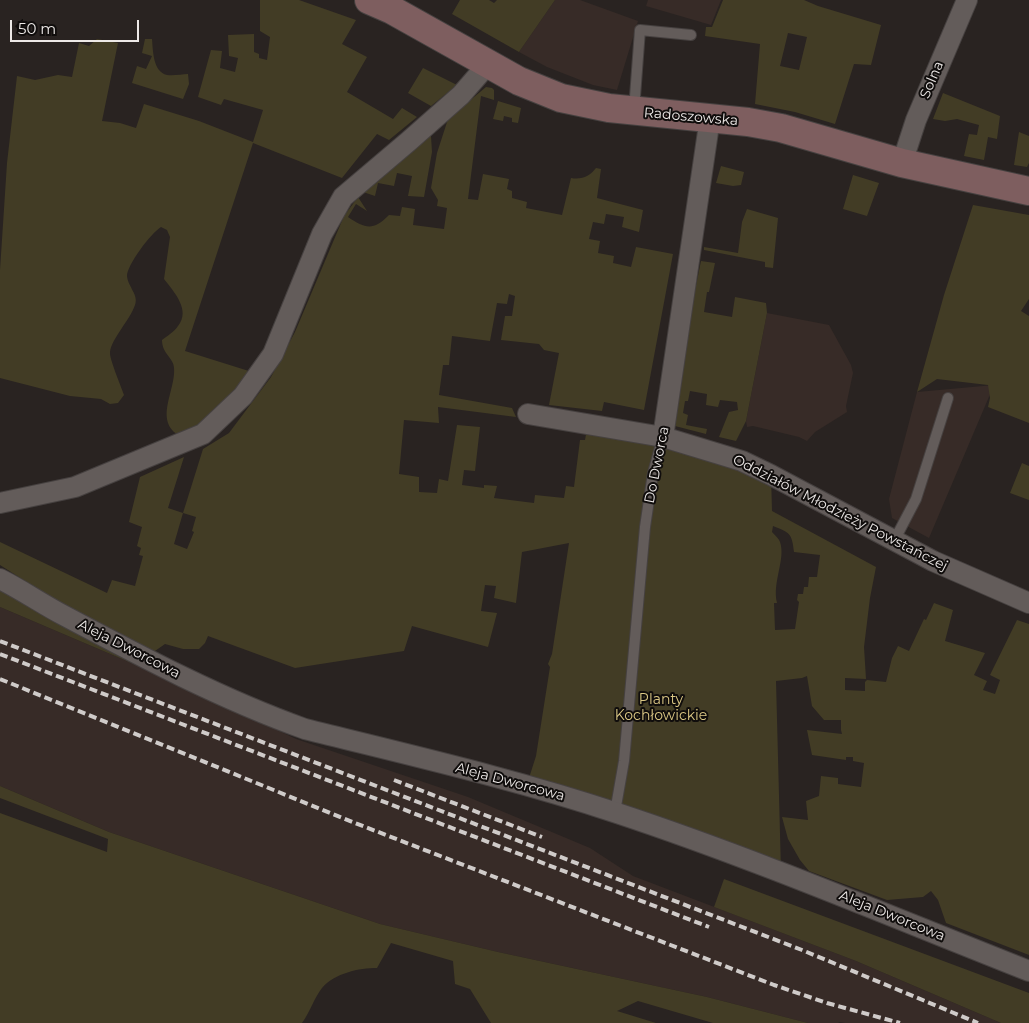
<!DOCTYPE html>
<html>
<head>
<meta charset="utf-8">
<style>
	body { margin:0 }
	#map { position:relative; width:1029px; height:1023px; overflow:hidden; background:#292321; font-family:Montserrat,sans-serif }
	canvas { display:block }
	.scale { position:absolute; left:10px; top:20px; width:129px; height:22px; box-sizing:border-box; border:2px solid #ede9e7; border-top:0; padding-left:6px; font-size:15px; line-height:18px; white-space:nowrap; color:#ede9e7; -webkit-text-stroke:4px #100d0c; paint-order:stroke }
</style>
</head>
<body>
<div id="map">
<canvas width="1029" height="1023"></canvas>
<div class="scale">50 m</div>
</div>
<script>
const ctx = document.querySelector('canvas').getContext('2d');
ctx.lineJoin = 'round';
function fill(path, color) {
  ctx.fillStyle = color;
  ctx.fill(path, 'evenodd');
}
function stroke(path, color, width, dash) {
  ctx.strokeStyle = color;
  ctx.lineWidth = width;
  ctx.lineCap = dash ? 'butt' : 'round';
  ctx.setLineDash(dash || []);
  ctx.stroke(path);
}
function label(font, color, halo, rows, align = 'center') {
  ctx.font = font + ' Montserrat,sans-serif';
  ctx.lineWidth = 4;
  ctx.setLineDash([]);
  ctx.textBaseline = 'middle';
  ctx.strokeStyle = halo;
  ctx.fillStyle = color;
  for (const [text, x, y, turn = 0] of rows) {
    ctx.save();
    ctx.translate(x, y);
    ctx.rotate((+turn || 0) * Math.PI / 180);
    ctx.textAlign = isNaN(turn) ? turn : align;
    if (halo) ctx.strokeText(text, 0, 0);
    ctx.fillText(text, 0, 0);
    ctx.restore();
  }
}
const built = new Path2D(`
	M555,0H580L638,21L617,90L593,85L547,67L519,52Z
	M648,0H721L711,25L646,6Z
	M767,313L829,325L851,365L853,373L846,406L847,412L815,432L807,441L799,437L753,426L747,427L746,421Z
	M994,385L929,538L892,518L889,499L917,392Z
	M0,607L197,691L296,739L468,797L590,848L633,876L856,961L1001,1023H845L840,1022L838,1023H808L707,997L498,952L380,924L109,832L0,786Z`);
const green = new Path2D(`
	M260,0H299L356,20L342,44L367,57L347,92L393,119L402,108L417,117L389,140L377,134L342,178L253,143L185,351L252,372L212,418L180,436C153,421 176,391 174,368C174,358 162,354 162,340C167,336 174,332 178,326C191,310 174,292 164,279L170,237L167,230L161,227C151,233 127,265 127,276C128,287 139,295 135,305C130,320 112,338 110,352C109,358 121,386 124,395L118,403L110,404L101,399L70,396L0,378V270L7,163L17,76L35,80L58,75L72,77L79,43L89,46L97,39L118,43L102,121L120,123L136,128L144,104L199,121L253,142L263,110L224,99L221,105L198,97L211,50L222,51L220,68L235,72L238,58L229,56L228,35L254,34V52L259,54V58L267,60L270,37L260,31Z
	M460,0H489L494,3L497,0H555L519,52L452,14Z
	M723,0H804L818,6L881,25L871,65L854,64L835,124L795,112L755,104L760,44L705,36L706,27H712ZM788,33L807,37L799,70L780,66Z
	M145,39H152C153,51 153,72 167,75C174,76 182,74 188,74L189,84L183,99L132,83L137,66L146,69L152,56L142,53Z
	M423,68L457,85L431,106L408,93Z
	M486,87L492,88L494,90V100L481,96L468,199L478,200L483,174L509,179L507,189L512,191V198L527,202L526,208L562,215L571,178C582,180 590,176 596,168L601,169L597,198L643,210L639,232L622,227L624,217L606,214L604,224L593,222L589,239L600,241L598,253L614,256L613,263L631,267L636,247L673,254L644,410L604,402L602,411L549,405L559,353L544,350L539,344L501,340L505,316H512L515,296L509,294L507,304L497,303L490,341L452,336L449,365H443L439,395L512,408L516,417L438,407L439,423L404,420L399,474L419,477V492L437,493L439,479L448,481L457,425L480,427L475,471L464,470L462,485L484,488V485L497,486L494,498L534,503L535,495L564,498L566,486L574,487L580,440H585L587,429L771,475L772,511L876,567L870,598L864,647L866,679L845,678V690L865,691V682L867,680L886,682L892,658L898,646L909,651L924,619L926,620L934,603L953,610L945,641L985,653L974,675L987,681L983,690L995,694L1000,680L990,675L1017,620L1029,624V955L946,923L938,900L931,891L923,897L887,900L809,871L800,860L788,839L782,817L808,820L806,801L819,796L821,776L838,778V784L861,787L864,763L853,761V757H846V760L812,755L807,730L842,734L841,730V720H824L812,706L807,676L802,678L776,681L781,872L529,778L536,756L550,667L548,664L552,654L569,543L522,552L516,603L494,598L496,586L485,585L481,611L497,613L488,647L412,626L404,651L295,668L208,636L205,643L199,649H183L165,644L155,651L148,652L80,616L0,565V542L107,593L112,580L135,586L143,556L139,555L141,548L137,546L142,527L129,522L140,477L184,457L168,508L183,513L203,449L229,433L271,377L295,332L344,216L358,197L367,211L356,204L348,217C366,229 373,231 389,215L400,216L402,207L415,209L413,225L444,229L447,208L437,206L438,200L431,188L437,153L448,119ZM183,513L196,517L192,531L194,532L187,549L174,544ZM773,526C790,533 792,533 794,552L820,555L817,577H809L808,587H804L803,594H798L797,600L799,602L795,629L775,630L774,603H777C772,582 786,559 780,542C779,539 775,535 772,532Z
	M943,93L1000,116L997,139L988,137L984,160L964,156L969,134L977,135L979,125L957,119L945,121L933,119Z
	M498,101L521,108L518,123L512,122V118L504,116L503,121L493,119Z
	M1019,132L1029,136V163L1027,167L1014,165Z
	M427,134L431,136L432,152L424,197L408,196L412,176L397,173L394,186L378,183L375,196L363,192Z
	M721,166L744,172L741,185L733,186L716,183Z
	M853,175L879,183L867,216L843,209Z
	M973,205L1029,215V299L1021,311L1029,316V423L988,407L990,398L988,385L937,379L917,392L944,295Z
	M747,209L778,218L773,268L765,267V262L704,250V247L738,253L742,222Z
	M701,261L715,263L709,292H707L704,312L732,317L735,297L766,303L767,313L746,421L736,441L719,437L729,412L738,410L737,402L720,400L718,407L706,405L707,394L690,391L688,401H685L683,413L688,415L686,425L707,429L706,434L675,426L691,310Z
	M1022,463L1029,466V500L1010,493Z
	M0,589L197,691L0,607Z
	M0,786L109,832L380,924L498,952L707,997L808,1023H713L638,1001L617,1011L656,1023H491L470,989L455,984L453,961L391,943L377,968C359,968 335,973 322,988C314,998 310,1012 302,1023H0V813L107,852L108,839L0,798Z
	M724,879L1029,993V1023H1001L856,961L714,907Z`);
const lane = new Path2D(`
	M634,110L640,30L691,35
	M894,541L916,499L948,398
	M615,812L624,761L645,527L653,473L663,437`);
const street = new Path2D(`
	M902,163L916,120L967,0
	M528,414L663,437L742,461L771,475L933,561L1029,603
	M663,437L710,118
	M0,503L75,487L203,434L243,396L273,354L322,234L343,197L409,141L461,95L488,64
	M0,579C22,590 42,604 63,615C142,657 221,699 305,729C409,755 515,779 617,813C756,859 892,917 1029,971`);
const secondary = new Path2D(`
	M369,0L392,10L519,81L561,98L609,108L748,122L781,128L902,163L1029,191`);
const rail = new Path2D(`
	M0,641L802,950L978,1023
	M0,654L709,927
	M0,679L355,823L774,985L827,1003L900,1023
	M394,780L542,837`);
const streetNames = [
	["Solna",932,80,-67],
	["Radoszowska",691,117,5],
	["Do Dworca",657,465,-79],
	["Oddziałów Młodzieży Powstańczej",840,513,27],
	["Aleja Dworcowa",129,649,27],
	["Aleja Dworcowa",510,782,15],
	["Aleja Dworcowa",892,916,22]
];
const parkNames = [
	["Planty",661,700],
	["Kochłowickie",661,716]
];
fill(built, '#372b27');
fill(green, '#423c25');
stroke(lane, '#464140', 12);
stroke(street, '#464140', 22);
stroke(secondary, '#464140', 30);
stroke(lane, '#635c5a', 10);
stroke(street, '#635c5a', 20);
stroke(secondary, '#7e5e5f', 28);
stroke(rail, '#cfcbc9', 4, [8, 4]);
label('14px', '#ede9e7', '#100d0c', streetNames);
label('14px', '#dcc885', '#100d0c', parkNames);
</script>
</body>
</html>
